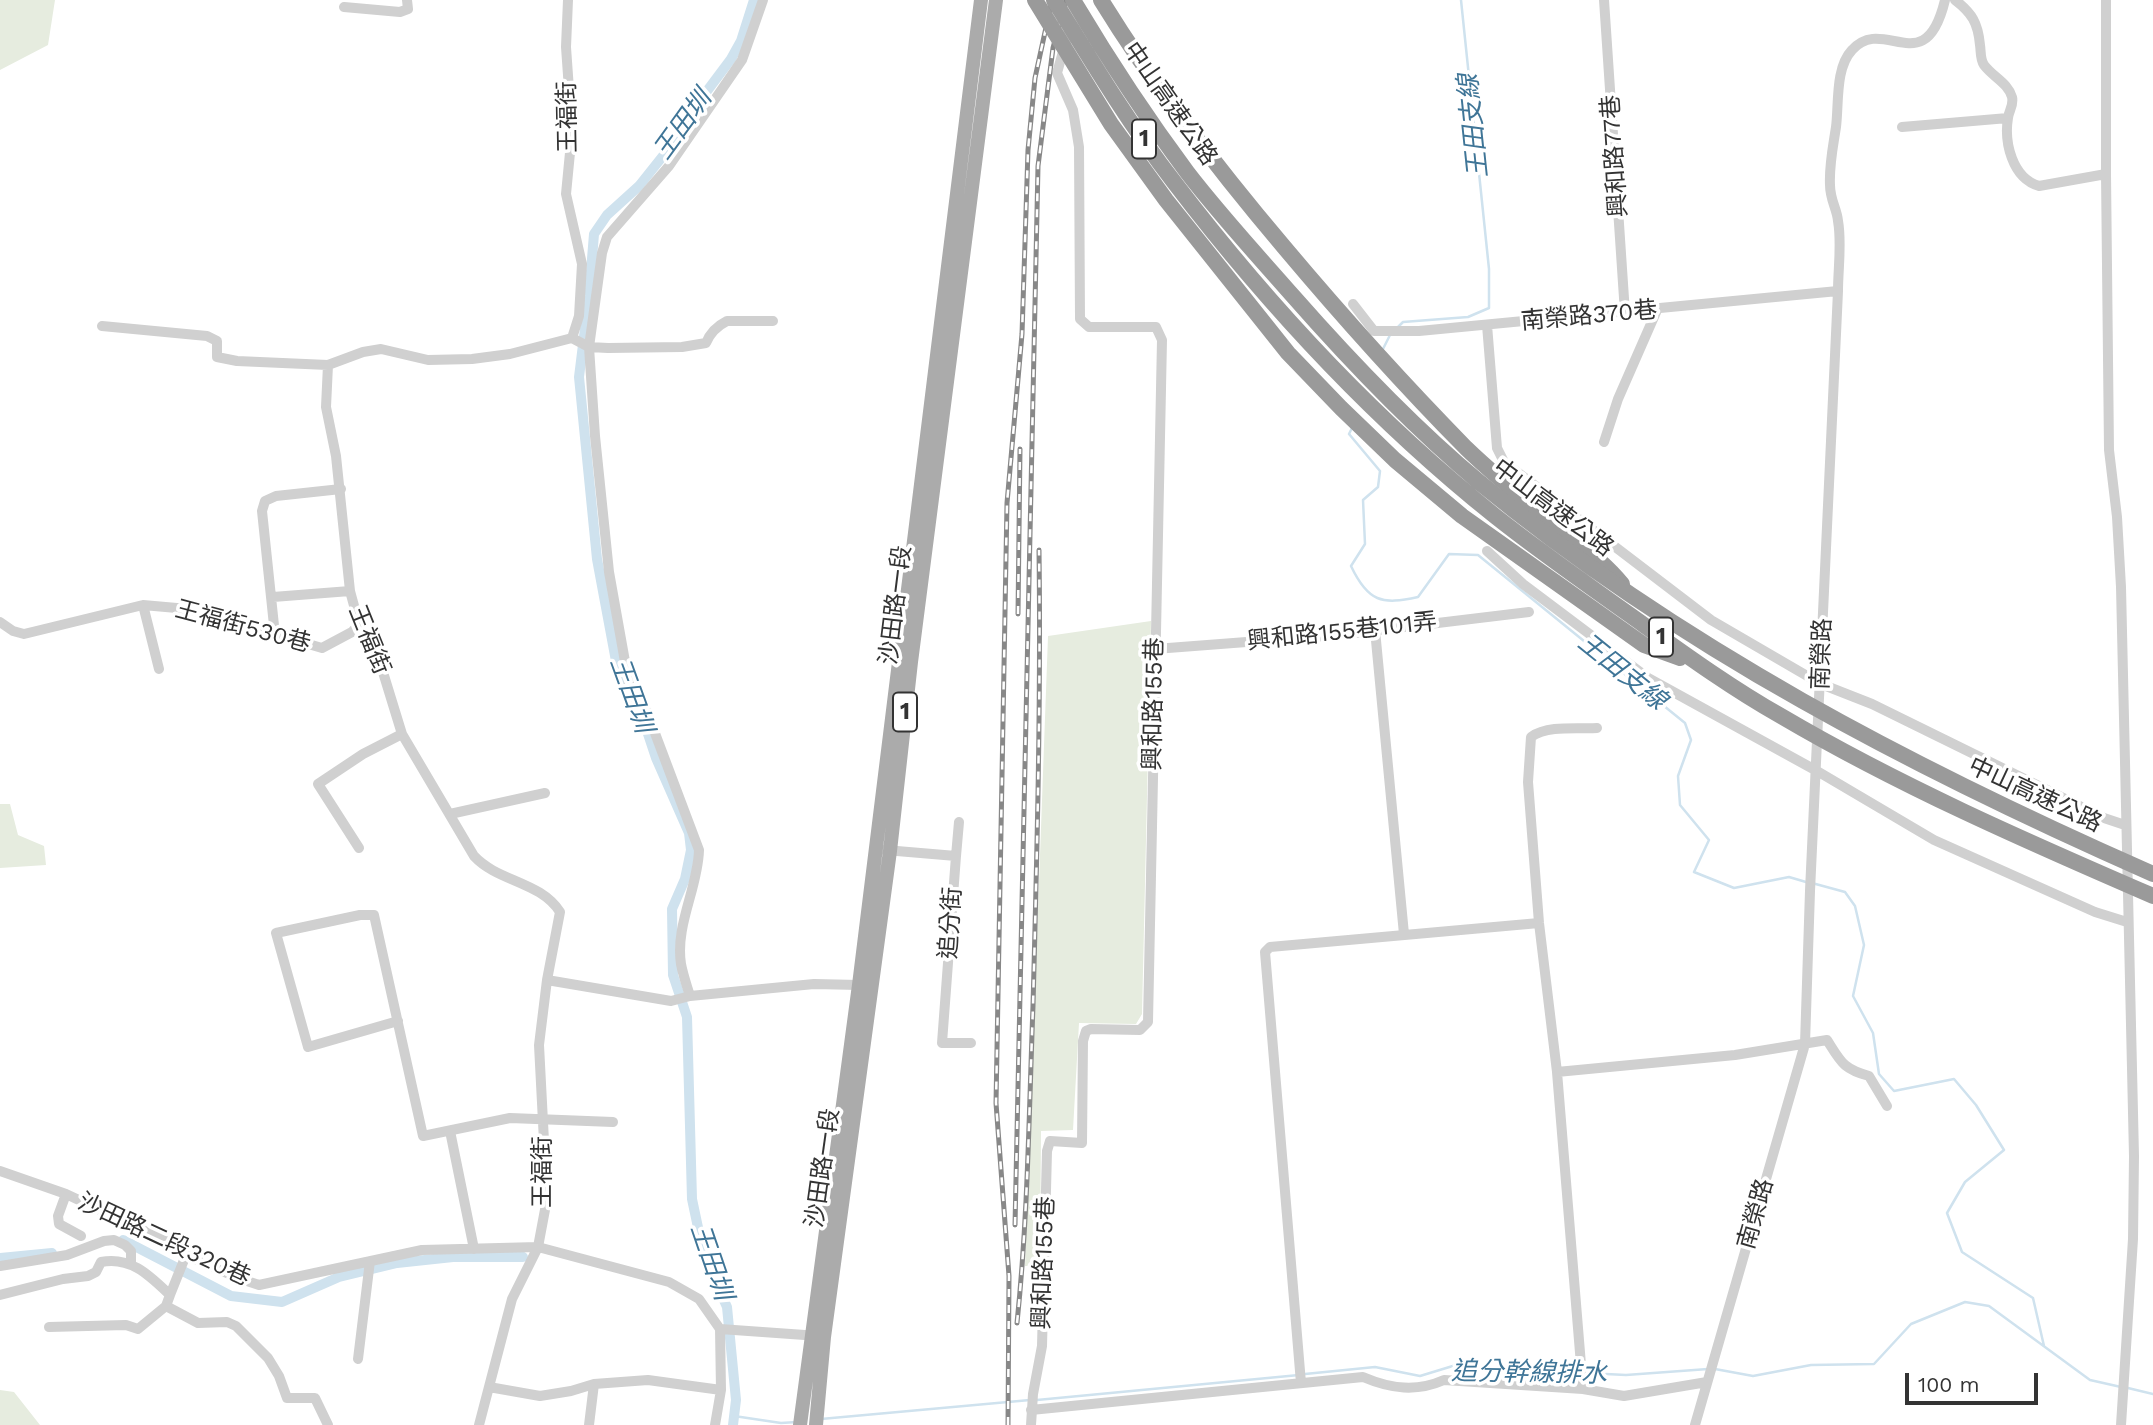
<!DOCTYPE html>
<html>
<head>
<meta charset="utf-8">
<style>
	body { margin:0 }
	#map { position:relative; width:2153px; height:1425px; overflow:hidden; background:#fff; font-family:"Work Sans",sans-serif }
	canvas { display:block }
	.scale { position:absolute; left:1905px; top:1373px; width:133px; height:32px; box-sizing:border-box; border:4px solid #333; border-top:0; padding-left:9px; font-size:21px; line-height:24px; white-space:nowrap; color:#333; -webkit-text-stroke:5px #fff; paint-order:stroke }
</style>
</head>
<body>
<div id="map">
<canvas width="2153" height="1425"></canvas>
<div class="scale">100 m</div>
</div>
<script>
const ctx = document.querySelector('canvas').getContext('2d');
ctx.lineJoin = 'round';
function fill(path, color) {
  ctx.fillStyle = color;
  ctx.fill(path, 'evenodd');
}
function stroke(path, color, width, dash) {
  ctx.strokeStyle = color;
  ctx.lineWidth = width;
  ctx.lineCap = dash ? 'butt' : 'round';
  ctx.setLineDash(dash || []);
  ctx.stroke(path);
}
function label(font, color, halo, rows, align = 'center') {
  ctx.font = font + ' "Work Sans","Noto Sans TC",sans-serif';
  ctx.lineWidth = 7;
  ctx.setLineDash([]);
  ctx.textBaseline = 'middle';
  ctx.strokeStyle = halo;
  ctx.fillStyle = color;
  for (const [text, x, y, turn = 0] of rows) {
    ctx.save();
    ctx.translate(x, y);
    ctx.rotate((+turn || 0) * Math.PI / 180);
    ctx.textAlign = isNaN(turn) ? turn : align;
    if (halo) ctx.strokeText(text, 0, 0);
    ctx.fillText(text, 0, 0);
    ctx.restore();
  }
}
const green = new Path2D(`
	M0,0H55L48,45L0,70Z
	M1151,621L1142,1014L1136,1024L1079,1023L1073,1130L1041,1131L1040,1266H1025L1048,636Z
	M0,804H10L18,835L44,846L46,865L0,868Z
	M0,1390L14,1392L40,1425H0Z`);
const stream = new Path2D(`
	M1397,328L1403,322L1468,317L1489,308V269L1461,0
	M1382,351L1390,335
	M1353,426L1349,434L1380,471L1378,487L1363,500L1365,544L1351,566C1368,602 1382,605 1418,597L1449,554L1478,555L1685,723L1691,740L1678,776L1680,805L1709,840L1694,872L1734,888L1789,877L1806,882
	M1812,883L1845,892L1855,906L1864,945L1853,996L1873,1033L1879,1074L1894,1091L1954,1079L1976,1105L2004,1150L1965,1182L1947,1213L1962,1252L2033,1298L2044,1346
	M1715,1369L1753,1376L1811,1365L1874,1364L1911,1324L1965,1302L1989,1306L2090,1380L2121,1387
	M1586,1373L1626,1375L1708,1369
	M1305,1374L1375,1367L1420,1376L1456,1365L1579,1373
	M2128,1388L2153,1394
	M1037,1400L1299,1375
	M734,1416L781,1423L797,1422
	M821,1419L1030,1400`);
const canal = new Path2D(`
	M123,1240L231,1296L282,1302L339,1277L397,1263L453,1257H523
	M0,1258L52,1253
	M733,1425L736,1400L727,1307L704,1256L692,1199L687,1017L673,975L672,909L685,879L691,850L689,833L656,758L647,731L619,677L597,559L579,377L589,296L594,234L607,215L639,186L686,127L698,103L731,59L741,41L754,0`);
const minor = new Path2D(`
	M568,0L566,47L572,132L566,194L582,264L579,316L572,338
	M1604,0L1625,313
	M1955,0C1972,13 1978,23 1980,45C1981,51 1980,59 1984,65C1993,77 2008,83 2012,97C2014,105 2009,110 2008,118C2004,142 2012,178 2039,186L2106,174
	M2106,0V174L2109,450L2117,517L2121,587L2134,1156L2133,1239L2121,1425
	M344,7L400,12L408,9L407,0
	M1902,127L2008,118
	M1353,304L1374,331H1419L1838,291
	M1487,325L1497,448L1504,462L1711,620L1821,684L1872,704L2104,818L2125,825
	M102,326L207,336L217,341V357L237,361L328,365L363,352L381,349L428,360L472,359L510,354L572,338
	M572,338L589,347L608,348L682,347L706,343C710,333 717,326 727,321H773
	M328,365L326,407L336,456L350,591L359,624L378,656L402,734L474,856C498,882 540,881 560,912L547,980L539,1045L547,1199L538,1247L512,1299L479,1425
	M1604,442L1618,399L1657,310
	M1487,551L1523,584L1648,678L1817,771L1934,840L2095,912L2127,922
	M273,597L350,591
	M143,605L159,669
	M0,622L13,631L24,634L143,605L188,609L322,648L352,632L359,624
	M1375,630L1404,934
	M275,635L262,511L265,501L276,496L341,489
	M1155,649L1338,635L1529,612
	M450,814L545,793
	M359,848L318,784L363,754L402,734
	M885,850L956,856L942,1043H971
	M956,856L959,822
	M547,980L671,1001L690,996L814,984L859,985
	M690,996C687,986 683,975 681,964C675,925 698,888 699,850L644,704L629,684L609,572L595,436L589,347L602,253L607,237L669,166L742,60L763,0
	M398,1021L308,1047L276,933L360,915H374L423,1136L510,1118L613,1122
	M1557,1072L1735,1055L1827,1040C1841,1062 1843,1069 1869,1076L1887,1106
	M450,1131L474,1249
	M0,1171L66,1194L164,1240L186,1255L238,1278L259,1285L422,1250L538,1247L669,1282L699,1299L720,1329L819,1336
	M66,1194L58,1216L59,1224L81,1236
	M0,1266L67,1255L104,1241L114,1240L125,1245L131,1251V1264
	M0,1295L63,1279L88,1276L96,1272L101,1262C131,1256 150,1276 170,1295L166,1306L138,1329L126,1325L49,1327
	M170,1295L186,1255
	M166,1306L198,1323L227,1322L236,1326L268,1358L279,1376L287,1398H315L328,1425
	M358,1359L370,1261
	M1301,1383L1265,952L1270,947L1539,923
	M489,1387L540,1396L571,1391L594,1384L648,1380L721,1390
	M1583,1389L1557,1072L1539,923L1528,782L1531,737C1548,725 1577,729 1597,728
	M1031,1410L1363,1377C1391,1389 1417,1392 1444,1380L1583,1389L1624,1396L1707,1382
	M589,1425L594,1384
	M715,1425L721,1390L720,1329
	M1031,1425L1033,1394L1042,1346L1047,1151L1050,1141L1082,1143L1083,1041L1086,1031L1091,1029L1140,1030L1148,1022L1162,340L1156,327H1089L1080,319L1079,147L1073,110L1057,73L1071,23
	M1695,1425L1805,1044L1810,891L1838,291C1838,269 1842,243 1838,221C1837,209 1830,200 1830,185C1829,165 1833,147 1836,127C1839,104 1835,68 1852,50C1884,14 1925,83 1945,0`);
const major = new Path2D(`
	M800,1425L859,985L981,0
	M816,1425L824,1337L890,851L911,662L996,0`);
const highway = new Path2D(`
	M1101,0C1155,88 1218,169 1284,247C1342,316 1403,384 1466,448C1497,478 1530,504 1563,531C1584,548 1605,563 1622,584`);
const rail = new Path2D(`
	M1018,614L1020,449
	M1015,1225L1038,166L1053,48L1066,0
	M1017,1323C1028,1217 1029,1111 1033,1006C1037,854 1041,702 1039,550
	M1008,1425L1009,1276L996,1103L1007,503L1022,334L1028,150L1035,78L1052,0`);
const highwayBridge = new Path2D(`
	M1035,0L1111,124L1166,200L1288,353L1341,408L1395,460L1462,516L1644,645L1680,658
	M1054,0C1092,62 1130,125 1174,182C1267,304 1375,420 1495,516C1539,551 1585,583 1630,615C1679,650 1728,686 1781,716C1900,786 2026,841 2153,896
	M1073,0C1108,59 1146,117 1187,172C1220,215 1257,255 1293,296C1351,362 1412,426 1479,482C1681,648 1915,769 2153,874`);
const shields = [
	[1144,139,24],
	[1661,637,24],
	[905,712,24]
];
const shieldNames = [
	["1",1144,139],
	["1",1661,637],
	["1",905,712]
];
const streetNames = [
	["中山高速公路",1170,104,55],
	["王福街",568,117,-91],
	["興和路77巷",1615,156,-94],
	["南榮路370巷",1589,316,-5],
	["中山高速公路",1553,508,37],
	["沙田路一段",896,605,-83],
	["王福街530巷",243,627,15],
	["興和路155巷101弄",1342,632,-6],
	["王福街",369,640,68],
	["南榮路",1822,654,-88],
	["興和路155巷",1154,704,-89],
	["中山高速公路",2035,795,25],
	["追分街",951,923,-86],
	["沙田路一段",823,1168,-82],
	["王福街",543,1172,-90],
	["南榮路",1756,1214,-74],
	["沙田路二段320巷",164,1240,25],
	["興和路155巷",1044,1263,-88]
];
const waterNames = [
	["王田圳",683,125,-54],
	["王田支線",1474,126,-96],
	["王田支線",1622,672,39],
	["王田圳",631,695,70],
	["王田圳",711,1262,71],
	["追分幹線排水",1529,1373,1]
];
fill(green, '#e6ecdf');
stroke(stream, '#cfe2ee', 2.5);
stroke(canal, '#cfe2ee', 10);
stroke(minor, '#d0d0d0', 10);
stroke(major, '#ababab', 14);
stroke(highway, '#9a9a9a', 16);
stroke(rail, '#888', 5);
stroke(rail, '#fff', 2.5, [8]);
stroke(highwayBridge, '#9a9a9a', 16);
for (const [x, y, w] of shields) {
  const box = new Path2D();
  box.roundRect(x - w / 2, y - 19.5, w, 39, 5);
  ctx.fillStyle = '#fff';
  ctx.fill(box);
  stroke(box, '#333', 2);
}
label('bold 23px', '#333', null, shieldNames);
label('24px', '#333', '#fff', streetNames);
label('italic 26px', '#3f7597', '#fff', waterNames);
</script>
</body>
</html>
